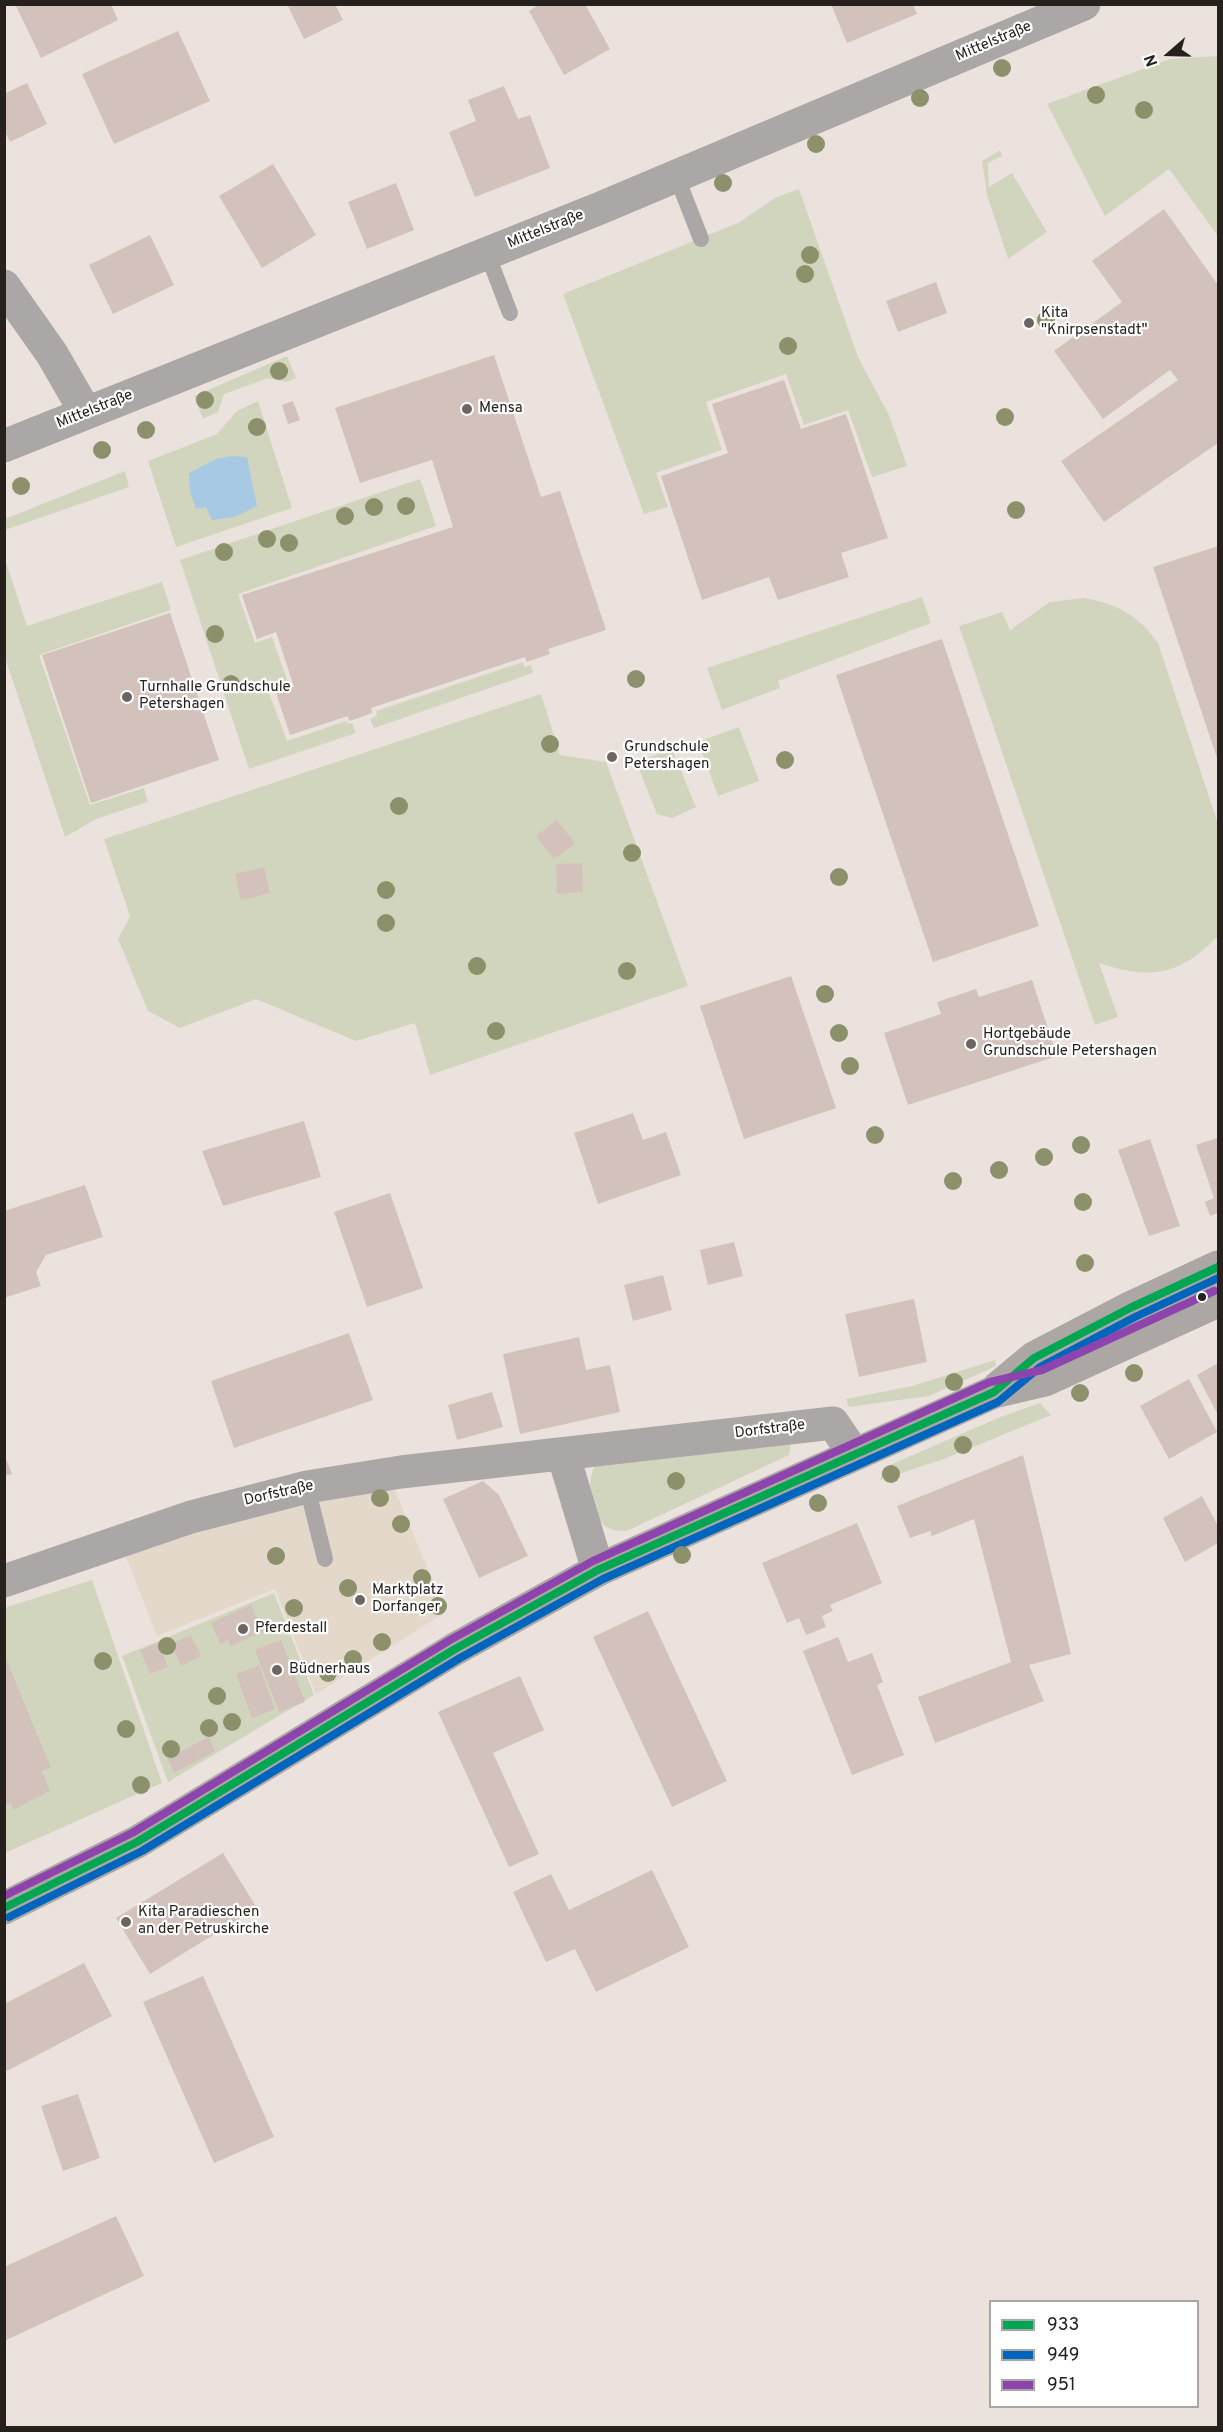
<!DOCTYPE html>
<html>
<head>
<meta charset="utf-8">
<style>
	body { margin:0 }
	#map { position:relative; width:1223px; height:2432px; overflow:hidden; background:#ece2dd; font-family:Overpass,sans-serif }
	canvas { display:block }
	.frame { position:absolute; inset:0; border:6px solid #27211e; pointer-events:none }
	.legend { position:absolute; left:989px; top:2300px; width:210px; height:108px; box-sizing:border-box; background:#fff; border:2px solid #a9a6a5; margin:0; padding:8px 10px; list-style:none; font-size:18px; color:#27211e }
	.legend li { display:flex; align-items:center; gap:12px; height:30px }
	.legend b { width:30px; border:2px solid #a9a6a5 }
	.north { position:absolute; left:1139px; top:24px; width:60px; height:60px; -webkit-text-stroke:4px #fff; paint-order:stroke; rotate:250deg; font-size:16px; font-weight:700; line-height:24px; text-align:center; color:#27211e }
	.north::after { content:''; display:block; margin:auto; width:21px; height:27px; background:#27211e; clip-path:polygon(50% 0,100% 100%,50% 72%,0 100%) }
</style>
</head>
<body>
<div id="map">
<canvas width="1223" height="2432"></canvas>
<div class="frame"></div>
<ul class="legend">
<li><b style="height:8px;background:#00a651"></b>933</li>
<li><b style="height:8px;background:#0065bd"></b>949</li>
<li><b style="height:8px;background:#8e44ad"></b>951</li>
</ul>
<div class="north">N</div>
</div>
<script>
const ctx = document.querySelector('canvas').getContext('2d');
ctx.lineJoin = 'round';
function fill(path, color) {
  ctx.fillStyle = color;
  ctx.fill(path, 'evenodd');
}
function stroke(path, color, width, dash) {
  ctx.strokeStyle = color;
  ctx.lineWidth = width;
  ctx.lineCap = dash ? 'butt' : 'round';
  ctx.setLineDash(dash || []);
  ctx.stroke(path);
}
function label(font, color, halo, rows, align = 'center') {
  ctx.font = font + ' Overpass,sans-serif';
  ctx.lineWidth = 4.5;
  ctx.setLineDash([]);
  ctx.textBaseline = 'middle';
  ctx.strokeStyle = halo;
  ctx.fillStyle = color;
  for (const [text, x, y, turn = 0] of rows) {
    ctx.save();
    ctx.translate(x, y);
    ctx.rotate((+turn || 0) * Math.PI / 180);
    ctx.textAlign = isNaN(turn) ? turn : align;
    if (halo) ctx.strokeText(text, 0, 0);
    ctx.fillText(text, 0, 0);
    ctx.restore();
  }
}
const commercial = new Path2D(`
	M394,1488L446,1612L316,1694L275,1589L157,1636L124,1552L244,1509Z`);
const green = new Path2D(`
	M1218,56V236L1169,169L1105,216L1047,104L1170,59Z
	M1000,150L1002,156L988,163L989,187L1012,173L1047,232L1008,259L987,195L982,161Z
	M799,189L858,357L889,415L907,466L872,477L848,410L804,425L786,374L706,402L722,450L656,473L668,507L644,514L563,294L738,223L775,198Z
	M287,356L296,378L286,382L268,378L224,394L218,412L203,419L194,396Z
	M258,401L292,508L176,547L148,461L217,434L237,411Z
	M125,471L129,487L5,530V519Z
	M420,479L436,526L238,594L255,643L272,637L289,685L269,693L287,741L346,721L348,724L352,723L356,733L249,769L180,560Z
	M5,559L27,626L162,582L171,610L39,655L90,805L144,788L148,802L96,819L65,837L5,658Z
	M922,597L931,623L778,681L780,688L722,710L707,668Z
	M1083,598C1115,603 1139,615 1158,643L1218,824L1217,937C1179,976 1150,980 1099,963L1118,1017L1095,1025L959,626L1002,612L1010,630L1050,602Z
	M523,662L524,667L531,665L533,673L374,728L370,719L377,716L376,711Z
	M541,694L560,755L606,762L688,986L430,1075L415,1023L356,1041L256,999L180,1028L148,1011L118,939L130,916L104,839Z
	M739,727L759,781L718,796L698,742Z
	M672,749L696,807L672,818L657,814L636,762Z
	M995,1360L996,1366L929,1396L849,1407L846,1399L912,1386Z
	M1040,1403L1051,1415L944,1459L880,1480L883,1468L998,1418Z
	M791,1444L789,1455L629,1530C594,1539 582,1490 595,1465Z
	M92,1580L162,1783L5,1853L4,1608Z
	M274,1593L314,1695L168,1782L122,1656Z`);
const water = new Path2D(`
	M232,456L247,457L257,506L235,517L212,520L206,507L196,509L190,491L189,473L216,459Z`);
const building = new Path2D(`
	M15,4H111L118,20L41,58Z
	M287,4H335L343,20L304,39Z
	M540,4H585L610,49L564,75L529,11Z
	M831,4H913L917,14L847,43Z
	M178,31L210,101L114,144L82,74Z
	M27,83L47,124L10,142L4,130V94Z
	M504,86L518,119L530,115L550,168L475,197L449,132L476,121L468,100Z
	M273,164L316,235L262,268L219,196Z
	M396,183L414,230L367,249L348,202Z
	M1164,209L1218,285V443L1104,522L1061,461L1178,380L1170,370L1103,419L1054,351L1122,302L1092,261Z
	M150,235L174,285L113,314L89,265Z
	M936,282L947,313L898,332L886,301Z
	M494,355L541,497L560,491L606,630L548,649L550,654L527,662L525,657L371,708L372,713L361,717L349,721L348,716L290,735L276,693L294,687L276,632L257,639L242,595L453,527L432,460L360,483L335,408Z
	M784,380L801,429L846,414L888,538L841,553L849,577L778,600L769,577L702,600L661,476L728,453L712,404Z
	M293,401L300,420L288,424L282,405Z
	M1218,546V761L1153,567Z
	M170,613L219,760L91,803L42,655Z
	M942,639L1039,926L933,962L836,675Z
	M557,820L575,844L554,859L536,836Z
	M582,863L583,892L557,894L556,864Z
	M264,867L270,893L241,900L235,874Z
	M791,976L836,1108L744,1139L700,1006Z
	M1032,980L1057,1056L908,1105L884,1033L941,1014L937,1002L976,989L979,997Z
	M633,1113L643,1140L666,1132L681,1175L598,1204L574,1133Z
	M304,1121L321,1177L223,1206L202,1151Z
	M1217,1138L1218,1213L1210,1216L1205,1202L1214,1198L1196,1145Z
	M1150,1139L1180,1226L1149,1236L1118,1150Z
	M85,1185L103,1237L46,1255L36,1272L41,1286L4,1298V1211Z
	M390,1193L423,1288L367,1307L334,1212Z
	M734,1242L743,1276L708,1285L700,1250Z
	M663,1275L672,1310L633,1321L624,1285Z
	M914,1299L927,1362L859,1377L845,1314Z
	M349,1333L373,1400L234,1448L211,1381Z
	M579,1337L586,1370L610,1365L620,1412L520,1434L503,1354Z
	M1218,1363V1415L1197,1375Z
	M1189,1379L1217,1432L1169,1459L1140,1406Z
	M492,1392L503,1427L457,1440L448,1405Z
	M4,1454L12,1474L4,1476Z
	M1023,1455L1071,1654L1029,1665L1044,1701L935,1743L918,1697L1011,1662L974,1519L932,1536L930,1531L910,1538L897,1506Z
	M483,1481L499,1495L528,1556L479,1578L443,1499Z
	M1202,1496L1218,1526V1543L1185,1562L1163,1518Z
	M857,1523L882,1583L830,1605L833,1611L822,1616L826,1627L806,1635L799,1618L787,1623L762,1563Z
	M251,1605L263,1632L231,1646L228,1640L220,1644L211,1623Z
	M648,1611L727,1781L672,1807L593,1637Z
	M191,1635L201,1656L181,1666L171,1644Z
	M838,1637L848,1662L872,1653L883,1682L877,1685L904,1755L852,1775L803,1651Z
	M281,1640L305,1702L279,1712L255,1650Z
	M158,1643L168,1667L150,1674L140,1650Z
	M4,1654L51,1768L42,1771L50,1791L13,1810L11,1804L4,1806Z
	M259,1665L275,1709L252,1718L236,1674Z
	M520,1676L544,1730L493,1753L539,1854L509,1867L438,1712Z
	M209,1737L215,1751L174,1773L167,1758Z
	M223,1853L257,1908L150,1974L116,1918Z
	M652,1870L689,1947L596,1992L575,1949L546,1962L513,1892L551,1874L569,1910Z
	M84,1963L112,2016L7,2071L4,2066V2004Z
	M203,1976L274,2137L214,2163L143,2002Z
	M78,2094L100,2158L63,2171L41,2106Z
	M116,2216L144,2276L4,2341V2267Z`);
const lane = new Path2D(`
	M676,175L701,239
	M487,253L510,313
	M307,1487L325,1559`);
const street = new Path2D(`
	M4,286L52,354L86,413
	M4,446L598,209L1084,4
	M563,1454L598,1570
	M4,1581L191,1517L307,1487L401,1472L833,1423L854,1454`);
const secondary = new Path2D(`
	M998,1388L1034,1358L1130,1308L1218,1267
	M4,1908L137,1842L455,1649L598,1570L994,1392L1045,1380L1218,1301`);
const bus1 = new Path2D(`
	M4,1908L137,1842L455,1649L598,1570L994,1392L1034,1358L1130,1308L1218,1267`);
const bus2 = new Path2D(`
	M9,1917L142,1851L460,1658L603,1579L998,1402L1040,1367L1135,1317L1218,1278`);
const bus3 = new Path2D(`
	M4,1896L132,1833L450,1640L593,1561L990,1382L1042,1370L1214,1291`);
const trees = [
	[1002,68],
	[1096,95],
	[920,98],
	[1144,110],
	[816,144],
	[723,183],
	[810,255],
	[805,274],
	[1046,320],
	[788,346],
	[279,371],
	[205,400],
	[1005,417],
	[257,427],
	[146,430],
	[102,450],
	[21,486],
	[406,506],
	[374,507],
	[1016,510],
	[345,516],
	[267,539],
	[289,543],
	[224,552],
	[215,634],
	[636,679],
	[231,684],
	[550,744],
	[785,760],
	[399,806],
	[632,853],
	[839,877],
	[386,890],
	[386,923],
	[477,966],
	[627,971],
	[825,994],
	[496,1031],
	[839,1033],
	[850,1066],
	[875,1135],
	[1081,1145],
	[1044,1157],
	[999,1170],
	[953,1181],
	[1083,1202],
	[1085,1263],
	[1134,1373],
	[954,1382],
	[1080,1393],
	[963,1445],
	[891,1474],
	[676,1481],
	[380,1498],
	[818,1503],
	[401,1524],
	[682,1555],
	[276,1556],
	[422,1578],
	[348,1588],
	[438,1606],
	[294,1608],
	[382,1642],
	[167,1646],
	[353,1659],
	[103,1661],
	[328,1673],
	[217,1696],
	[232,1722],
	[209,1728],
	[126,1729],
	[171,1749],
	[141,1785]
];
const markers = [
	[1029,323,6,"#6c6561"],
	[467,409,6,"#6c6561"],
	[127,697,6,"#6c6561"],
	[612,757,6,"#6c6561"],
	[971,1044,6,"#6c6561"],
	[1202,1297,5,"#27211e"],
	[360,1600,6,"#6c6561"],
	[243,1629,6,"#6c6561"],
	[277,1670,6,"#6c6561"],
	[126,1922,6,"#6c6561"]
];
const streetNames = [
	["Mittelstraße",994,42,-23],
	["Mittelstraße",546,230,-22],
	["Mittelstraße",95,410,-22],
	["Dorfstraße",770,1430,-7],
	["Dorfstraße",279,1494,-13]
];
const poiNames = [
	["Kita",1041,314],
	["\"Knirpsenstadt\"",1041,331],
	["Mensa",479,409],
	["Turnhalle Grundschule",139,688],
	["Petershagen",139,705],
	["Grundschule",624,748],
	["Petershagen",624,765],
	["Hortgebäude",983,1035],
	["Grundschule Petershagen",983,1052],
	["Marktplatz",372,1591],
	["Dorfanger",372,1608],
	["Pferdestall",255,1629],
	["Büdnerhaus",289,1670],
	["Kita Paradieschen",138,1913],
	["an der Petruskirche",138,1930]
];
fill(commercial, '#e4d8cb');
fill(green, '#d2d5bd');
fill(water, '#a7c9e4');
fill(building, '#d2c2bb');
stroke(lane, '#aba7a6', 16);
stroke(street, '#aba7a6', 33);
stroke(secondary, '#aca6a4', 33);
stroke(bus1, '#00a651', 8);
stroke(bus2, '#0065bd', 8);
stroke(bus3, '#8e44ad', 8);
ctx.fillStyle = '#8d916b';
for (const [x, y] of trees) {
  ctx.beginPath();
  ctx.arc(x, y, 9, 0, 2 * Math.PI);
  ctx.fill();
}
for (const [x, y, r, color] of markers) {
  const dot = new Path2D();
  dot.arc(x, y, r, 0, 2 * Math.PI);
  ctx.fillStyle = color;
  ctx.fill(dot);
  stroke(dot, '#fff', 2);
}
label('15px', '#27211e', '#fff', streetNames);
label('15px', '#27211e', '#fff', poiNames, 'left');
</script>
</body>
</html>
